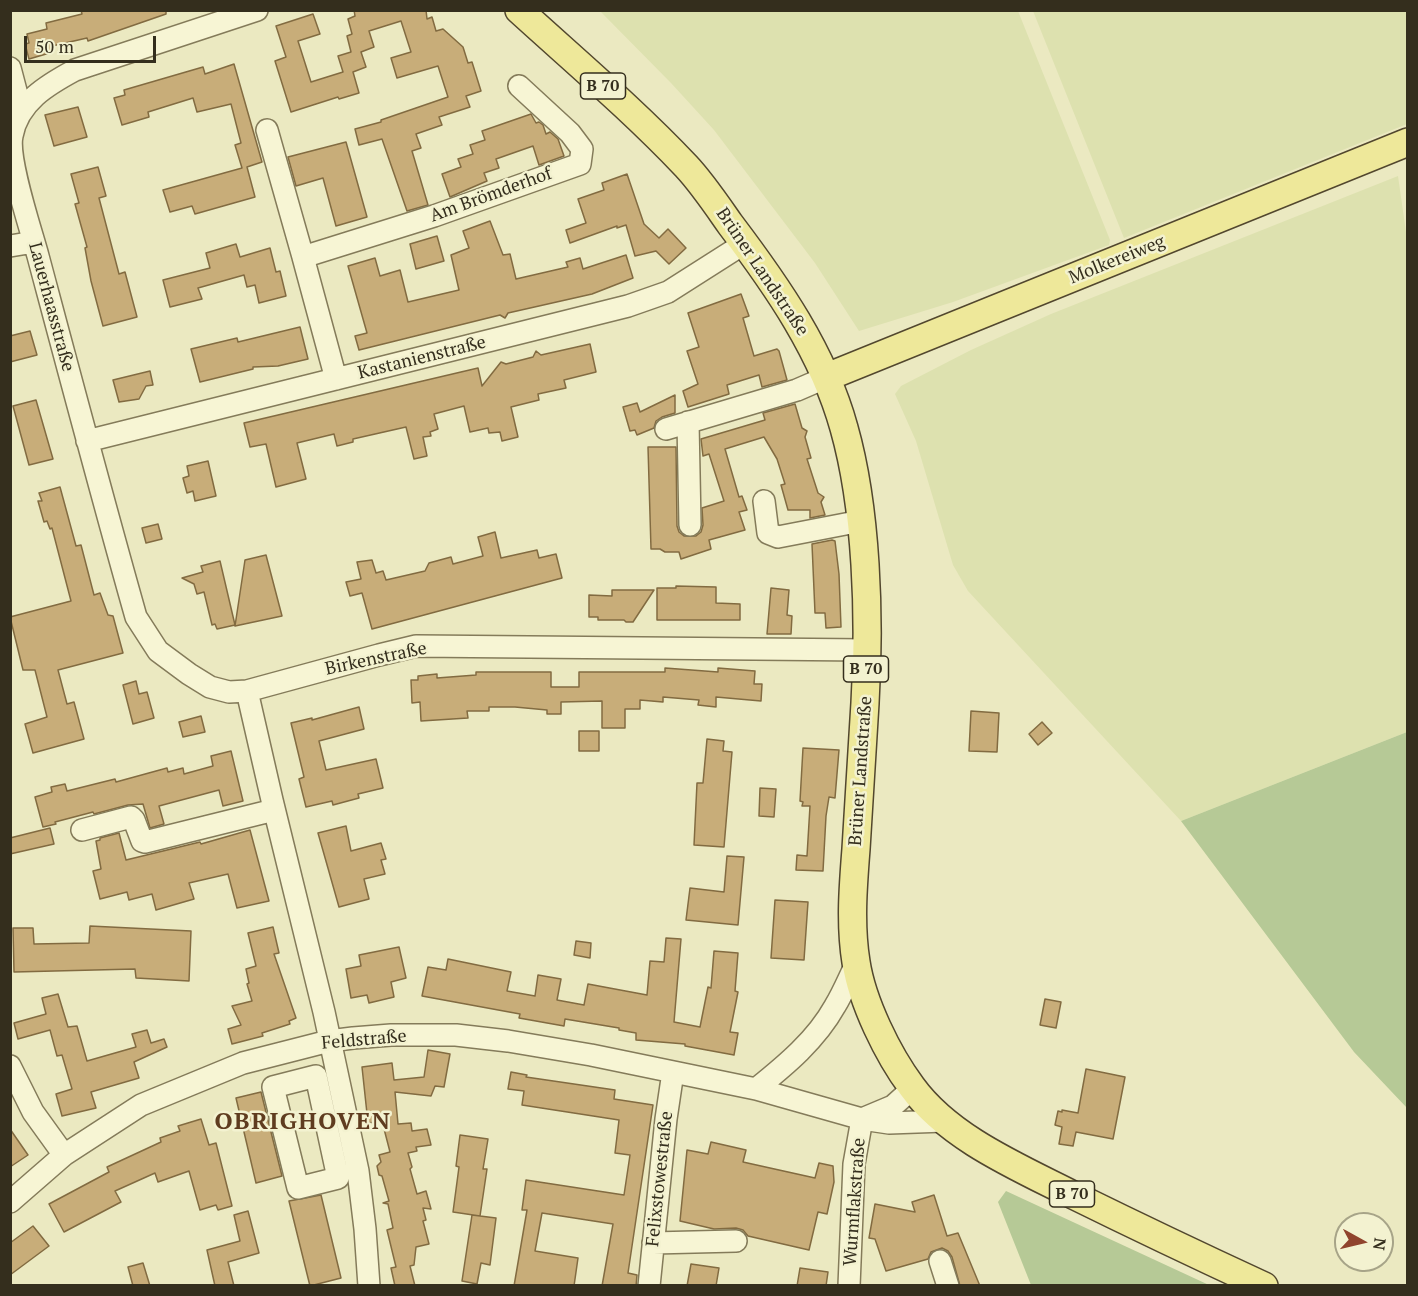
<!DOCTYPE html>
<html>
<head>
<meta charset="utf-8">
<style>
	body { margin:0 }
	#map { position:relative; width:1418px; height:1296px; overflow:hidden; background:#ebe9c1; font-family:"PT Serif",serif }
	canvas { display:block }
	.frame { position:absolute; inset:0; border:12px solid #342e1d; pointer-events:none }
	.north { position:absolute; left:1334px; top:1212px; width:60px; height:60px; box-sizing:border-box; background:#f3f2d0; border:2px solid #a7a488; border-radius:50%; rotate:98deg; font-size:16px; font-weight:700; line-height:24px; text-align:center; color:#342e1d }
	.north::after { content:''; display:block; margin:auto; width:21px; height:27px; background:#90442d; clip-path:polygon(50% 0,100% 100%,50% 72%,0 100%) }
	.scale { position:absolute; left:24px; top:36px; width:132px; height:27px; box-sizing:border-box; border:3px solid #342e1d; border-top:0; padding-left:8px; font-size:18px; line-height:21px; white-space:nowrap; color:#342e1d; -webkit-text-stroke:4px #f3f2d0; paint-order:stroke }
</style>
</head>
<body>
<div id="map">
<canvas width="1418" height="1296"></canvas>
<div class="frame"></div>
<div class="north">N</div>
<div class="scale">50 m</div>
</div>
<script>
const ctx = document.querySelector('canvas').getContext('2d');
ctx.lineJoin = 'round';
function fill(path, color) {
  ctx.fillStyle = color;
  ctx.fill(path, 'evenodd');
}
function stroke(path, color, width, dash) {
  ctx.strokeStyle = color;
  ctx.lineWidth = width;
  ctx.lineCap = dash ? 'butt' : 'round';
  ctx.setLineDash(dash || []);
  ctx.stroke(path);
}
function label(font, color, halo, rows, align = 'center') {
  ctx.font = font + ' "PT Serif",serif';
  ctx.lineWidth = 5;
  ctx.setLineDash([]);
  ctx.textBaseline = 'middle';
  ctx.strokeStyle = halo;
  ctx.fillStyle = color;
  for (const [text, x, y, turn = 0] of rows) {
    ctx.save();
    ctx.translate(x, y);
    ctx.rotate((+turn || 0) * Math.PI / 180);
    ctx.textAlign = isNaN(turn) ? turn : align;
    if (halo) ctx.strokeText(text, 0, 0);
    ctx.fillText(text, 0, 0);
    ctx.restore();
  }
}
const farmland = new Path2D(`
	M600,11H1018L1110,240L1109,245L953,302L859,331L815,263L714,130L671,83Z
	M1033,11H1407V124L1124,238Z
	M1398,176L1408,246L1407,732L1181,821L968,591L953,565L916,441L895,394L901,386L971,350L1051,314Z`);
const green = new Path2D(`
	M1407,732V1108L1354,1052L1181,821Z
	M1006,1191L1209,1285H1031L998,1202Z`);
const building = new Path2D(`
	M81,10H166V14L88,41L87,38L52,46L53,52L29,59L25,44L29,43L27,34L47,29L46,23L82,14Z
	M354,10H426L427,19L432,17L436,31L443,29L463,47L468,63L472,62L481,91L466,96L470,107L439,117L442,125L416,134L421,148L412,151L428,205L407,211L382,139L359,145L355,129L381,122V120L448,97L438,66L397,78L391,58L411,52L401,21L369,31L374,47L361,52L366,67L353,72L359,93L339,99L338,97L291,112L275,61L286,57L276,26L313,14L320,34L298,41L311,82L343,72L338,56L351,52L347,36L352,34L348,19L355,16Z
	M234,64L262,162L247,167L255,197L195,214L192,206L170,212L163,190L242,168L235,145L241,143L231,104L197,112L193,98L148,112L149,117L122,125L114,98L125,95L124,90L203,67L205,74Z
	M78,107L87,137L54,146L45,115Z
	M531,114L536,123L539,122L543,125L546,134L550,132L558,139L564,156L539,165L533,146L496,159L499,168L484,173L487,181L450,197L442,174L461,167L458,159L473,154L470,145L485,140L482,131Z
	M346,142L367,217L336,226L323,178L296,186L288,157Z
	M98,167L106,196L99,198L119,274L125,272L137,317L103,326L91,281L85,248L87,247L75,204L79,203L71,174Z
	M627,174L644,224L659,238L668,229L686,248L669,264L656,251L635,256L626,225L617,228V226L570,243L566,230L586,223L578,199L604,190L602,183Z
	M490,221L503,255L510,254L516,279L568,267L566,262L580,258L583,269L626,255L633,278L592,294L508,313L505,318L500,315L359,350L355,336L367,333L348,266L375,258L380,276L400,270L408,302L459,290L451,255L469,248L463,231Z
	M437,236L444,261L416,269L410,244Z
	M236,244L240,257L270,248L276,272L280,271L286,296L259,303L255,285L247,287L244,275L198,288L202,299L170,307L163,280L210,268L206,253Z
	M741,294L749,316L743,318L754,356L777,349L779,351L787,380L762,387L759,375L727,385L729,394L688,407L683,391L698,384L687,351L699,347L688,313Z
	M300,327L308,359L278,366L253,367V369L200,382L191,349L237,338L238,342Z
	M30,331L37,355L10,362V336Z
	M590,344L596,372L564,380L566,388L538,394L539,400L511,407L518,437L502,441L500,432L489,433L488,428L470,432L464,406L434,414L438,429L430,432L431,436L423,437L427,456L414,459L406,427L353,439V442L337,446L334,434L297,443L306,479L276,487L266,444L250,447L244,423L478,368L482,386L501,362L506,364L533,357L536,351L541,355Z
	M150,371L153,385L146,386L139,399L119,402L113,380Z
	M675,395V413L662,417L656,421L654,428L637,435L635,430L630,431L623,407L637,403L640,412Z
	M36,400L53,459L29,465L13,406Z
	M795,404L802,428L807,431L805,437L811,458L807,459L818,493L824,497L821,502L825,515L810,518V510H788L781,485L785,484L777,459L764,437L725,449L739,497L742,496L747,510L739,512L745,530L709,540L711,549L681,559L679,552H665L660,549H651L648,447H676L677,526L679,532L684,536H696L701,532L703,525L702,508L724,501L709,454L703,456L701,439L765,420L763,413Z
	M208,461L216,496L195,501L193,491L187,493L183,478L189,476L187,466Z
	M60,487L76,546L81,545L94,595L100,593L108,615L113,616L123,653L58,670L67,704L74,702L84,739L33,753L25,724L47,717L35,670H23L10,617L71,601L52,528L50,529L47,521L44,522L38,501H42L39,493Z
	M158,524L162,539L146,543L142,528Z
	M495,532L501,558L537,550L539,558L556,554L562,578L372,629L362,593L350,596L346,582L361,579L357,562L372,560L376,573L383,571L386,580L425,571L429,563L451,557L453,564L483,556L478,537Z
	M832,540L835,541L839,574L841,627L826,628L825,613H815L812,544Z
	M266,555L282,616L235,626L245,560Z
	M220,561L235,625L217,629L215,624L212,625L204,592L197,594L194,584L182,578L203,572L201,566Z
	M676,586L716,587V603L740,604V620H657V588H676Z
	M771,588L789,590L787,615L792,616L791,634H767Z
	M612,590H654L633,622H626L624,620H598V617H589V595L612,596Z
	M665,668L718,672V668L755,671L754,684H762L761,701L716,697V707L698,705L699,700L663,697V702L640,700V709H625V728H602V701L561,702V714H547V710L515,707H489V711H467L468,718L421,721L420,702L412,703L411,680H418V676L437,674V678L476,675V672H551V687H579V672H665Z
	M136,681L139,694L147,692L154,718L133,724L123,685Z
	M359,707L364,729L319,741L326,770L376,759L383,788L358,794L359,798L333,805L332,801L306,807L299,779L304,777L291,723L312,718V720Z
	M971,711L999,713L997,752L969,751Z
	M201,716L205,732L183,737L179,722Z
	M1042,722L1052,733L1038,745L1029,734Z
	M579,731H599V751H579Z
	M707,739L724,741L723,751L732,752L724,847L694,845L697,783H703Z
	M803,748L839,750L835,798L829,797L826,816L823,871L796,870L797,855L807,856L810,806H802L803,802L800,801Z
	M231,751L243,801L223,806L219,790L159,806L164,824L150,828L143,804L128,805L94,814L93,812L55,822L56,824L43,827L35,797L52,792L51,787L65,784L67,791L115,779L116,782L167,768L168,772L183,768L184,774L213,766L211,756Z
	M760,788L776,789L774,817L759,816Z
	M346,826L351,851L381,843L386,859L381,860L385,874L364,879L369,899L339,907L318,833Z
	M50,828L54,844L10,854V838Z
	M250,830L269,901L237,908L228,874L189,883L194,899L156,910L152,894L129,900L127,892L100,899L93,871L101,869L96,841L100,840V838L119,833L126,860L200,842L201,844Z
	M727,856L744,857L738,925L686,920L690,888L724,892Z
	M775,900L808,902L804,960L771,958Z
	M90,926L191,931L189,981L136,978L135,969L14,972L13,928H33L34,944L89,943Z
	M273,927L279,953L274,954L296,1018L289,1021L290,1024L262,1033L263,1036L232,1044L228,1029L241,1025L232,1006L252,1001L247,984L249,983L246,969L256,966L248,933Z
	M666,938L681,939L674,1022L700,1027L708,987L711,988L714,951L738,953L735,991L738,992L730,1032L738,1033L734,1055L685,1046V1044L636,1040V1033L619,1030V1028L565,1019L564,1026L519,1018L520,1014L422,996L428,967L446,970L448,959L511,972L507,991L535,996L538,975L561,979L557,1000L584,1005L588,984L647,995L650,961L664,962Z
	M576,941L591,943L590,958L574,955Z
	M399,947L406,978L391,982L394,997L369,1003L367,995L351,998L346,969L361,966L359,955Z
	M58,994L68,1027L77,1026L87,1061L136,1047L132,1034L147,1030L151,1043L164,1039L167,1047L134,1062L139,1078L91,1092L96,1108L62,1116L56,1094L72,1089L62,1055L57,1056L50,1030L18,1039L14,1023L46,1014L42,998Z
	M1045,999L1061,1002L1056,1028L1040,1025Z
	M428,1050L450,1054L444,1087L435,1086L431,1096L395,1092L398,1124L411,1123L412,1131L427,1129L431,1145L416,1147L417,1151L408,1153L412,1167L410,1169L417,1194L426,1191L431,1209L423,1208L426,1220L423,1221L429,1244L416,1247L414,1265L410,1266L415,1286H395L391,1268L396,1267L387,1230L393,1228L388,1204L383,1203L389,1201L382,1176L379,1175L377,1166L381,1162L379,1155L390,1152L382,1121L368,1123L362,1067L392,1063L394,1080L424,1077Z
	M1086,1069L1125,1077L1113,1139L1076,1132L1073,1146L1059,1144L1062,1127L1055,1125L1058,1111L1062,1112V1110L1078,1113Z
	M511,1072L527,1075L526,1077L615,1090L614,1099L653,1105L628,1273L637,1275L636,1286H602L613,1224L542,1213L535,1251L578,1258L574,1286H514L527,1210H522L526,1180L624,1195L630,1155L615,1153L619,1120L522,1105L524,1091L508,1089Z
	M261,1092L282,1176L256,1183L236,1098Z
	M201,1119L209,1145L216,1143L232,1206L218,1210L216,1205L200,1210L189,1171L158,1182L155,1173L115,1191L121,1202L64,1232L49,1204L109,1172L107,1167L161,1142L160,1138L180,1131L178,1126Z
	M10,1129L28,1155L10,1167Z
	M460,1135L488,1139L483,1169H487L480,1216L453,1212L459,1167L456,1166Z
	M711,1142L746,1150L743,1162L815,1178L819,1163L833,1166L834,1182L827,1214L818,1212L809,1250L748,1236L743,1230L736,1228L714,1229L680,1221L687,1150L708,1154Z
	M321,1195L341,1278L310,1286L289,1201Z
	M934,1195L947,1236L958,1233L980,1286H960L952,1257L948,1251L942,1248L931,1252L928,1259L886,1271L875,1239L869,1238L875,1204L915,1212L912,1202Z
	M248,1211L259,1253L228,1262L234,1286H215L207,1250L240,1241L234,1215Z
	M472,1215L496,1218L490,1265L481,1263L477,1284L462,1281Z
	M33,1226L49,1246L10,1275V1243Z
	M143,1263L150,1286H133L128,1267Z
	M691,1264L719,1268L716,1286H687Z
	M800,1268L828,1272L826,1286H797Z`);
const minor = new Path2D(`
	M257,10L75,70C47,85 18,102 12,136C7,159 31,230 38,256C70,376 102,497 136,617L158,651L189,674L210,687L229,692L247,691L379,655L416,646L867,650
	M10,68L21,110
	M267,130L303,257
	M10,246L34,242
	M336,379L303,257L434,216L580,164L582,149L570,133L519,86
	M688,422L690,525
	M666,429L797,390L827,377
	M87,441L628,306L668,292L745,243
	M764,501L768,533L778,537L861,521
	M247,691L272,800L324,1012L358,1171L365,1229L369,1286
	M82,830L131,817L134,820L142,841L145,842L274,810
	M10,1066L33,1112L64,1155
	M316,1076L338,1178L298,1188L273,1087Z
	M756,1089C786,1065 816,1040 835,1006C843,993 849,978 856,964
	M862,1119L893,1106L913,1088
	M10,1202L64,1155L141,1105L243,1063L329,1041L353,1038L391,1035H456L508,1041L591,1055L756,1089L862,1119L889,1123L945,1121
	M653,1243L736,1241
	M940,1261L948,1286
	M649,1286L666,1119L673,1072
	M849,1286L854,1164L862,1119`);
const major = new Path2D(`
	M519,10C575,61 634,111 686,166C702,183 716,204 730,224C777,286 823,352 844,428C867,509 870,619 865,703C862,751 859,800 856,849C853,887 850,925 856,962C862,1002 888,1055 912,1087C949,1138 1018,1167 1073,1195C1136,1226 1199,1256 1264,1286
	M827,377L1408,142`);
const shields = [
	[603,86,45],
	[866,669,45],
	[1072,1194,45]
];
const shieldNames = [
	["B 70",603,86],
	["B 70",866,669],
	["B 70",1072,1194]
];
const streetNames = [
	["Am Brömderhof",491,195,-20],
	["Molkereiweg",1117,260,-22],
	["Brüner Landstraße",762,272,56],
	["Lauerhaasstraße",51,307,75],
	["Kastanienstraße",422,358,-14],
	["Birkenstraße",376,659,-12],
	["Brüner Landstraße",861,771,-86],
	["Feldstraße",364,1040,-5],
	["Felixstowestraße",660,1179,-84],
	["Wurmflakstraße",855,1202,-86]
];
const districtNames = [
	["OBRIGHOVEN",303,1122]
];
fill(farmland, '#dde1af');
fill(green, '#b6c996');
fill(building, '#c8ad79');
stroke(building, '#826b41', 1.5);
stroke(minor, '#847b5a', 24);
stroke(major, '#52472e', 30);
stroke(minor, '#f7f5d4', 21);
stroke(major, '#eee89a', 27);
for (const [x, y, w] of shields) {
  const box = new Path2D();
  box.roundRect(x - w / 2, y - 13, w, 26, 4.5);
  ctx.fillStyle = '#f3f2d0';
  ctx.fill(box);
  stroke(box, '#342e1d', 1.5);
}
label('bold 16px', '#342e1d', null, shieldNames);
label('18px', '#342e1d', '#f3f2d0', streetNames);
ctx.letterSpacing = '1.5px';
label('bold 24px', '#5f3c1f', '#f3f2d0', districtNames);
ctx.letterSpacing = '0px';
</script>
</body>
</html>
